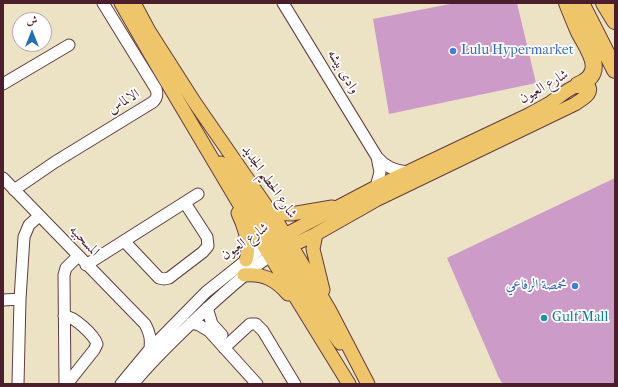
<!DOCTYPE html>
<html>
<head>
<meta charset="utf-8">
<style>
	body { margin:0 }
	#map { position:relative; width:618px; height:387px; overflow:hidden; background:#ebe3c3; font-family:"IM FELL French Canon",Amiri,serif }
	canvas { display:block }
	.frame { position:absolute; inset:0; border:4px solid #4a1f2b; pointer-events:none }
	.north { position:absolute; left:12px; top:12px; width:40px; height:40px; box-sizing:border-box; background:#fff; border:1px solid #b7a5aa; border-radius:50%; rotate:0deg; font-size:11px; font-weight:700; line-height:16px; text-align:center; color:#4a1f2b }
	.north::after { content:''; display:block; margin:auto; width:14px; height:18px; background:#1f6fb2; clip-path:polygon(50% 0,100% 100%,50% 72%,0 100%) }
</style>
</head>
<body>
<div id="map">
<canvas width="618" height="387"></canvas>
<div class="frame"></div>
<div class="north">ش</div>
</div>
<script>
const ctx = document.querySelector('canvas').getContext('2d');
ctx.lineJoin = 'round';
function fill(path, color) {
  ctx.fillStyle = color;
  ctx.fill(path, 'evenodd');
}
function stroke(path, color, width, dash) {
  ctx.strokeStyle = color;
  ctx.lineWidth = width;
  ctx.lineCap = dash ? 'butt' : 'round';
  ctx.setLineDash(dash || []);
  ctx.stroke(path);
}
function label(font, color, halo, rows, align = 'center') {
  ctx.font = font + ' "IM FELL French Canon",Amiri,serif';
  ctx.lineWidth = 3.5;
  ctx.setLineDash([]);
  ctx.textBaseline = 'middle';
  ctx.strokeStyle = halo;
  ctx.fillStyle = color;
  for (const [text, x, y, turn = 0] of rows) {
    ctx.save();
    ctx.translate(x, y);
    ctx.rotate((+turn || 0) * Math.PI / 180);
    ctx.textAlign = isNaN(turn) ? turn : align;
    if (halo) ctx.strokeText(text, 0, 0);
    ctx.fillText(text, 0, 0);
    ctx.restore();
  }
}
const building = new Path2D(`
	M455,3H517L536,83L389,114L373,19Z
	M615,178V384H503L499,378L447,258Z`);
const minor = new Path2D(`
	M283,3L377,157C385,167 395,171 408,172
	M3,84L69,45
	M3,178L145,324C150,333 151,339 150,349
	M376,187L380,172L377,157
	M14,190L55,162L153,102C157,98 158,95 156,89L103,3
	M124,241L159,278L164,279L169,278L203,252L208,246L207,237L185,203
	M86,265L198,194
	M3,300L20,299
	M207,308L212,324L222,335
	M64,316C74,316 94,335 97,344L94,350L67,384
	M191,323L199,325L209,331L257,384
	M224,348L250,324H256L263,331L295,384
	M18,384L20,299L24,237L29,225L39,216
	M65,384L64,275L66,268L78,256
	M121,384L150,349L206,292L264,246
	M133,384C154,358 178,336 202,313C224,293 245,273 270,256`);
const major = new Path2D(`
	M121,3L152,57L264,246L349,384
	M134,3L149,31L195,103L278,223L329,309L368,384
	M221,163L232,174L238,182L269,233L275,240L282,243
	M238,213C244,226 251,245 246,260
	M272,213L291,214L332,207
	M316,234L313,249L323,290
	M264,246L376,187L528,115C536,111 543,107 550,103C559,97 566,90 576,86C582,83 594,85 588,94C585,98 579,101 575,104L376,200L316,234L270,256
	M276,246L282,251L326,324L340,343
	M244,275C263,273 276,280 288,294`);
const highway = new Path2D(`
	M567,3C571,13 575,23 579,32C589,51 607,73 578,85
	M581,3L615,70
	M604,3L615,21`);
const markers = [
	[453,51,4,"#3f7fe0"],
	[575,286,4,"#3f7fe0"],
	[544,318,4,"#0f9aa8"]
];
const shopNames = [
	["Lulu Hypermarket",461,51],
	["محمصة الرفاعي",567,286,"right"]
];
const streetNames = [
	["وادى بيشه",343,72,59],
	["شارع العيون",544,87,-30],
	["الالماس",124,102,-32],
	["شارع الحطيم الجديد",269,182,55],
	["المسحبيه",84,241,47],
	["شارع العيون",245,242,-35]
];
const cultureNames = [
	["Gulf Mall",552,318]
];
fill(building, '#cd9bc8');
stroke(minor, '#623c42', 13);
stroke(major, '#623c42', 15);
stroke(highway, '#623c42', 18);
stroke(minor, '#fff', 11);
stroke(major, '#eec569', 13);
stroke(highway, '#eec569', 16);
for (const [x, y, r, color] of markers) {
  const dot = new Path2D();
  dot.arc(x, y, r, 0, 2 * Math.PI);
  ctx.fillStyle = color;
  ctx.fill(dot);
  stroke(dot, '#fff', 1.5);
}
label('14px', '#366cbe', '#fff', shopNames, 'left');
label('14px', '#4a1f2b', '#fff', streetNames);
label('14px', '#0d838f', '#fff', cultureNames, 'left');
</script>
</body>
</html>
